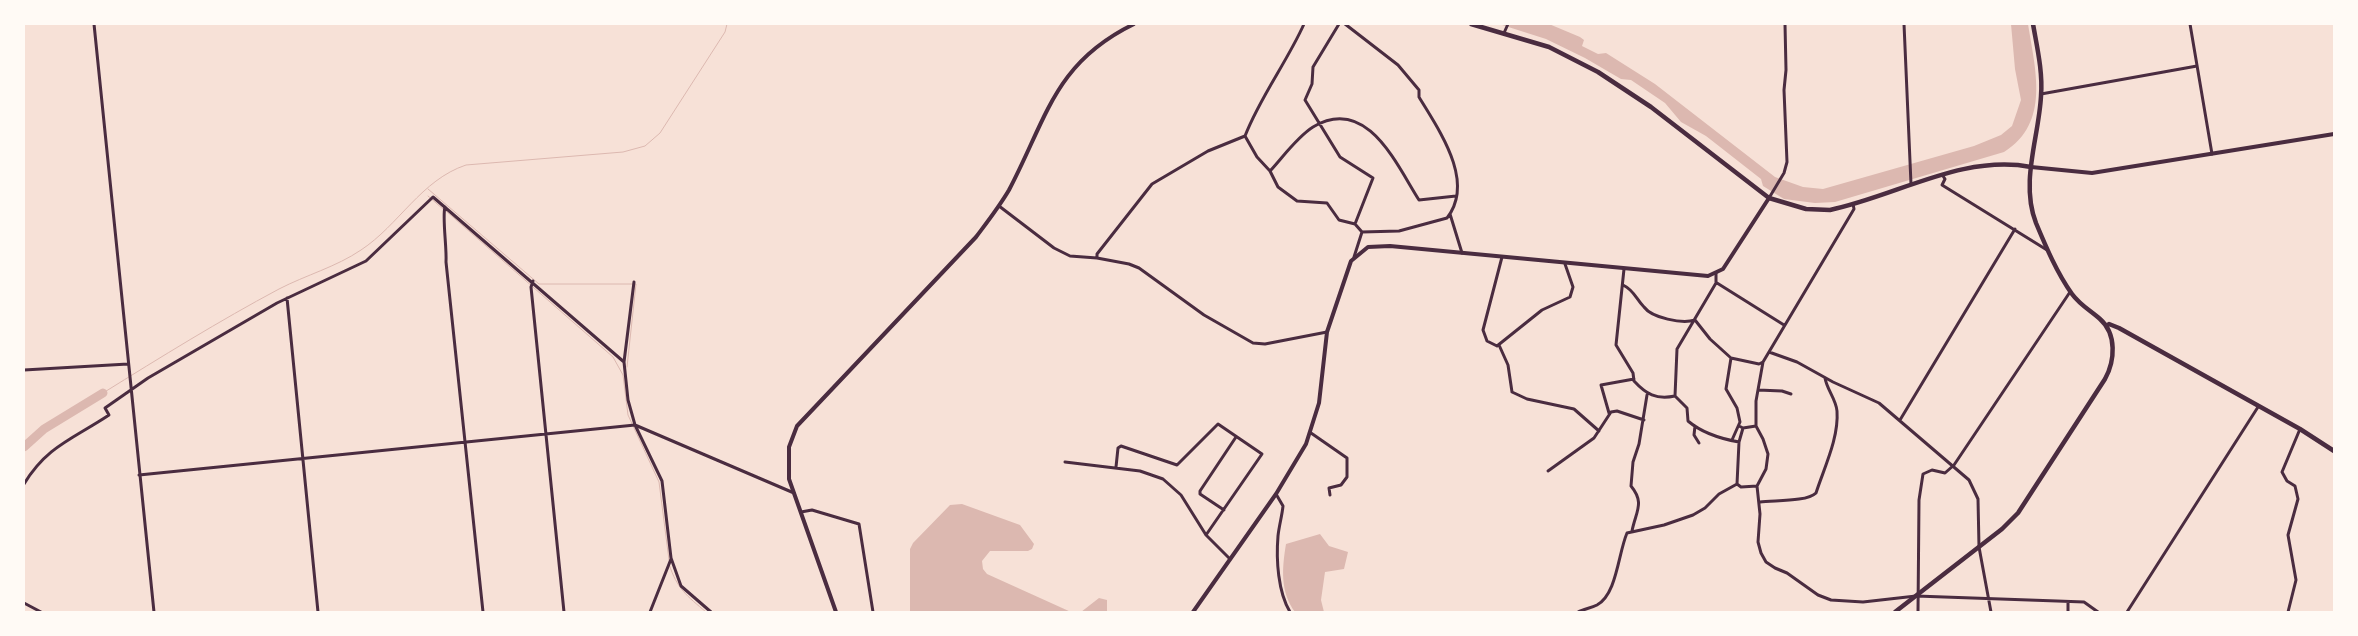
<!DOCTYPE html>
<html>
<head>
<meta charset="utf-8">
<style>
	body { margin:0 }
	#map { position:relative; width:2358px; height:636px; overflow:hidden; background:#f7e1d7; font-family:"Asap Condensed",sans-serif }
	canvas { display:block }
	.frame { position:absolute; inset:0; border:25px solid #fffaf5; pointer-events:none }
</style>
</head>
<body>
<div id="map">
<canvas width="2358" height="636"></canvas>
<div class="frame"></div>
</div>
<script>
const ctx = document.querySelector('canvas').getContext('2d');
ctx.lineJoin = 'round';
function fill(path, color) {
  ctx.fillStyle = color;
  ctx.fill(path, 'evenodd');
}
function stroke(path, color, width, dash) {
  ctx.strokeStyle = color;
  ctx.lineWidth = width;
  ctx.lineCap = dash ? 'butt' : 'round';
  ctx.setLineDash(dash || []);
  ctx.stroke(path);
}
const water = new Path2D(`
	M1499,24H1549L1580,37L1584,40L1582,46L1598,54L1606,53L1655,84L1775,177L1803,187L1823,189L1974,146L2001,135L2012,126L2021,100L2015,69L2011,24H2028C2035,69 2051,123 2004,152L1835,202L1815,203L1784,199L1763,186L1761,179L1706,136L1681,122L1665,103L1631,80L1621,79L1585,58L1546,39Z
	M962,504L1020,525L1034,544L1032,549L1028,551H990L982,561L983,569L987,574L1071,612H910V549L913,543L950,505Z
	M1320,534L1329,546L1348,552L1344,569L1325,572L1321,600L1324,612H1295C1280,592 1282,568 1286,544Z
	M1099,598L1107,600V612H1081Z`);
const stream = new Path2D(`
	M428,189L539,284H636L627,367
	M428,196L443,209
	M446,211L613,357L623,375L628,415L659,482L669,560
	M103,393C161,357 219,321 279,289C306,275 336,267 361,250C399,225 421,180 466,165L623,152L645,146L660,133L725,32L727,24
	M669,564C677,589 687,596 706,612`);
const river = new Path2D(`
	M24,447L44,429L103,393`);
const minor = new Path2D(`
	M94,24L154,612
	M1339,24L1313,67L1312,84L1305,100L1340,157L1373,178L1355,224
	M1345,24L1398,65L1419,90V97C1438,129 1476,181 1447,218L1399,231L1362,232
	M1904,24L1911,184
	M2190,24L2212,154
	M1504,33L1508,24
	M2041,94L2197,66
	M1245,136L1257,157L1270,171L1278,187L1297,201L1327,203L1339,220L1355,224L1362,232
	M1270,171C1283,157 1297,137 1313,127C1367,95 1396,164 1419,200L1456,196
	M1943,176L1945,179L1942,185L2047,250
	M1769,198L1784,173L1787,162L1784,90L1786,70L1785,24
	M1853,204L1854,209L1763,362L1756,401V426L1763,439L1768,454L1766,469L1757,486L1760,514L1758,542L1761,553L1766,562L1775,568L1787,573L1818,595L1831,600L1863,602L1916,596L2057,601L2084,602L2098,612
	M999,206L1054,248L1070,256L1097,258L1129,264L1139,268L1204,315L1253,343L1265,344L1327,332
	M445,207C442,216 447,249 446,262L483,612
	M1450,214L1462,253
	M1354,257L1362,232
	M1502,257L1483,330L1487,341L1497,346L1542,310L1570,297L1573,287L1565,264
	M1097,258V254L1152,184L1208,151L1245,136C1260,97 1287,62 1304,24
	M1624,269L1616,345L1633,373L1634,381C1646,394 1656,400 1675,396
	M1716,273V283L1677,349L1675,396L1687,408L1688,421C1702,433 1722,439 1739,442L1737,484
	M533,281L531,287L564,612
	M634,282L624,362L628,400L635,425L662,481L671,558L681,586L711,612
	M1717,283L1784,325
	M1623,285C1634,290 1636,299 1644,307C1652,318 1682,324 1695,320
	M287,298L318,612
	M1695,320L1710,339L1731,358L1759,364L1763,362
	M1499,345L1508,365L1512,392L1527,399L1574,409L1599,431
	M1769,352L1797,362L1833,382L1879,403L1969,480L1978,499L1979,547L1991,612
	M1731,358L1726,389L1737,408L1740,422L1732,440
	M24,370L128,364
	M1758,390L1782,391L1791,394
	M1609,413L1601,385L1634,379
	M1900,420L2015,229
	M1695,426L1694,435L1699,443
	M1739,426L1743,428L1739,442
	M1743,428L1756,426
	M1311,433L1347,458V477L1341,485L1329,488L1330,495
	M1065,462L1140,471L1163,479L1181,495L1206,535L1230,559
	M1116,467L1118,448L1121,446L1177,465L1218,424L1262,454L1206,535
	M1548,471L1594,438L1611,412L1617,411L1644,420
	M139,475L635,425L794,493
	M24,484C47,446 73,439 109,415L105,408L148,378L277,303L366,261L433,197L624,362
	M1737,484L1741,487L1757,486
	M1276,494L1283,506C1282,516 1279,526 1278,536C1276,560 1278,592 1290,612
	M1760,502C1773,500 1807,502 1816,493C1824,468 1839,438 1837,411C1836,399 1827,390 1825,378
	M1224,510L1200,494V491L1236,437
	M801,512L812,510L859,524L873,612
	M1632,531C1636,511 1645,503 1631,486L1633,462L1639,444L1647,395
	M24,603L41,612
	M2068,603V612
	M650,612L671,559
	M1578,612C1584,609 1591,608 1597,605C1617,594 1618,554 1627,533L1664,525L1693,515L1705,508L1719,494L1737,484
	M1918,612L1919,500L1923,474L1932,470L1945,473L1954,465L2070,292
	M2127,612L2258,407
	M2288,612L2296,580L2288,535L2298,499L2295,486L2287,481L2282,472L2300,429`);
const tertiary = new Path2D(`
	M2031,167L2092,173L2334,134
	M836,612L789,479V447L797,426L976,237C988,221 999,207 1009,190C1047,118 1054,63 1134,24
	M1193,612L1276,494L1306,444L1319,403L1327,332L1351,261L1368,247L1390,246L1708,276L1723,269L1769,198`);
const secondary = new Path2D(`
	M1471,24L1549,47L1598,72L1651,107L1769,198L1806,209L1830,210C1897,196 1962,154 2031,167
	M2106,326L2109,324L2119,328L2300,429L2334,451
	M1895,612L2002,529L2018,513L2105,379C2115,361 2117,334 2100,319C2091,311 2080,305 2072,294C2057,273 2046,247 2036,223C2020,182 2039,137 2041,96C2043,72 2037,47 2033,24`);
fill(water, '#dcb8b0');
stroke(stream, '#dcb8b0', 1);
stroke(river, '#dcb8b0', 9);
stroke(minor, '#4a2c40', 3);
stroke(tertiary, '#4a2c40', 4);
stroke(secondary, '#4a2c40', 4.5);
</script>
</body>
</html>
